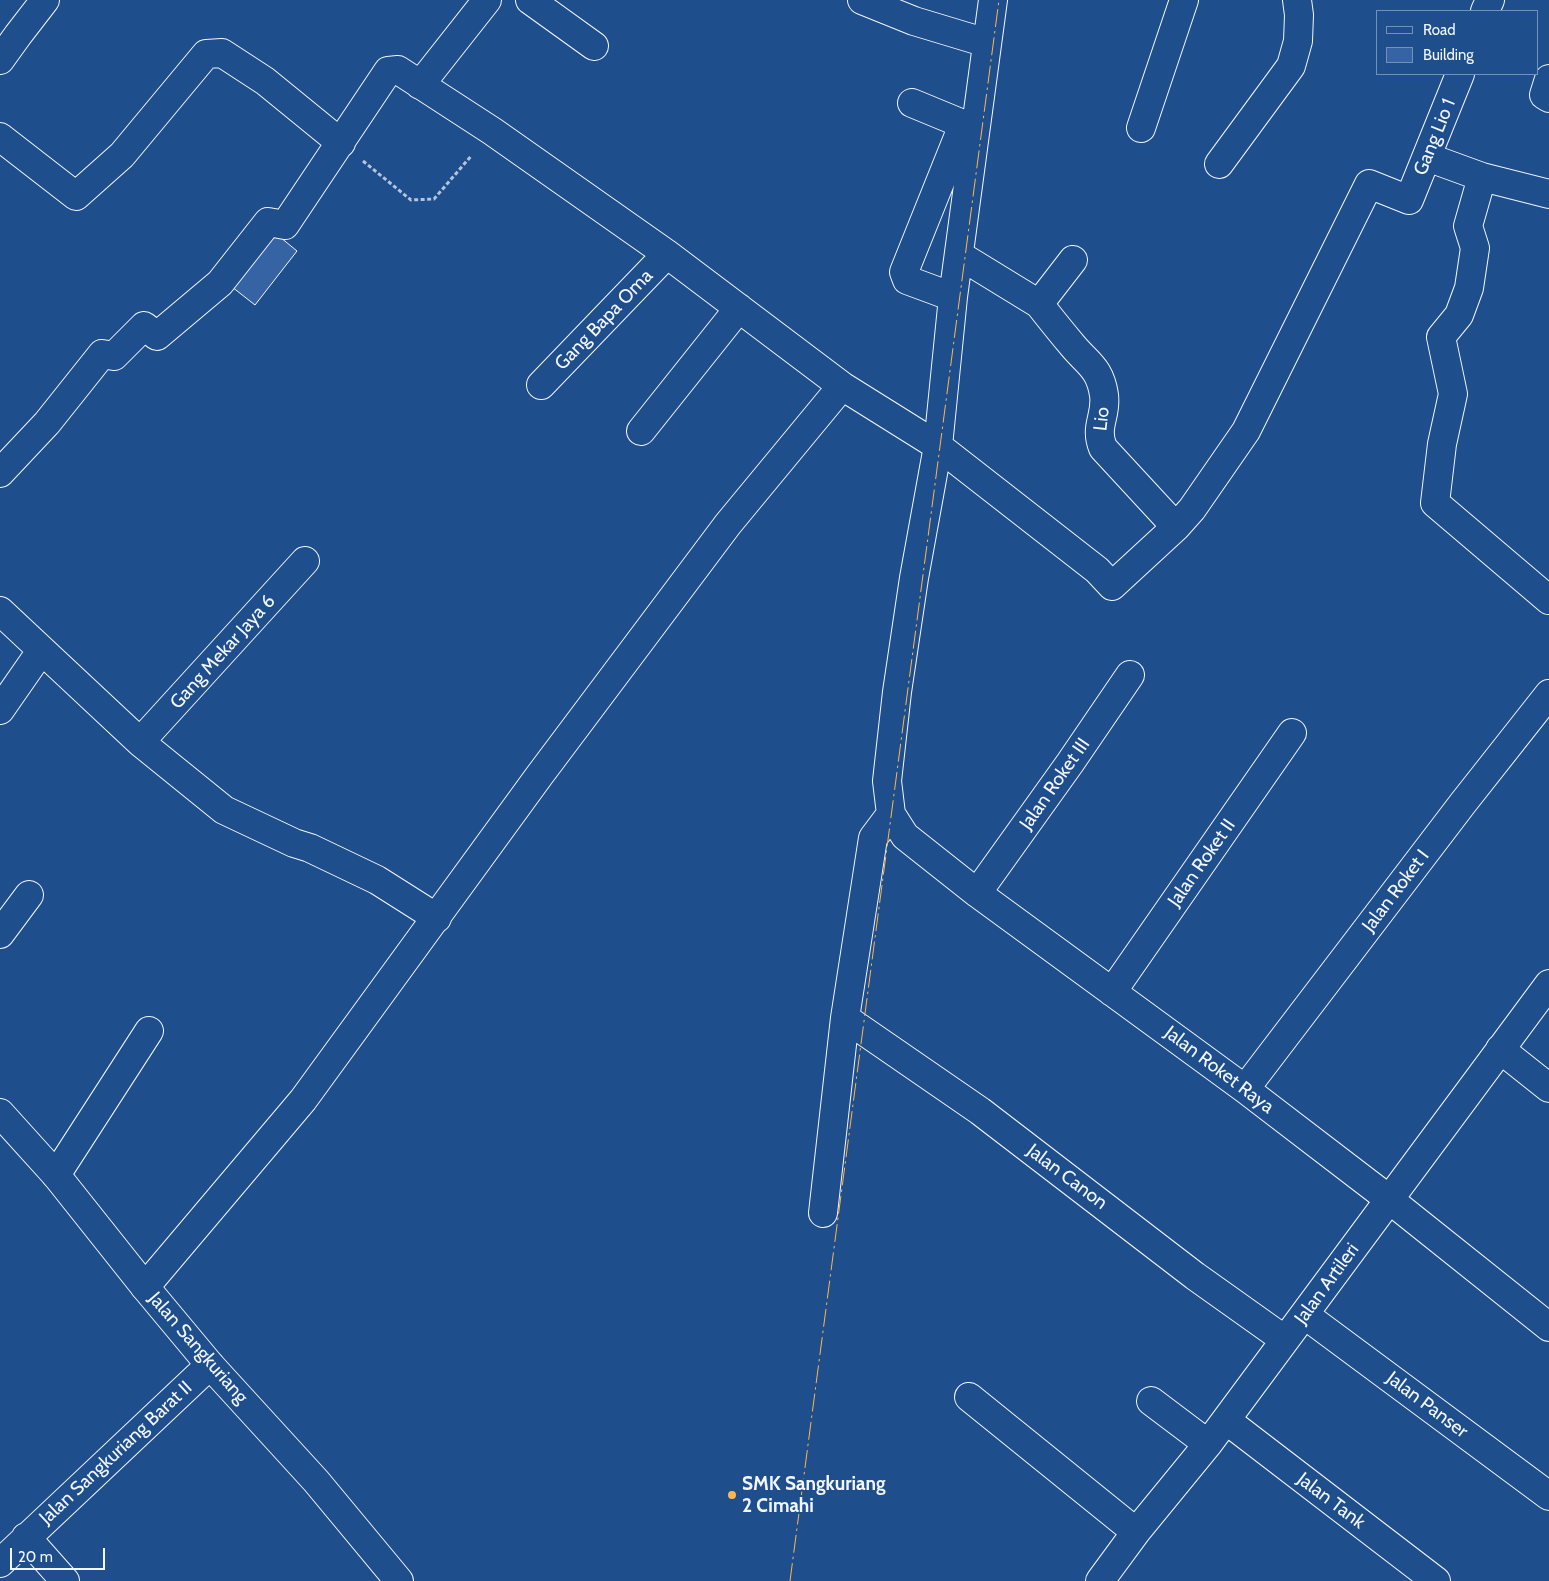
<!DOCTYPE html>
<html>
<head>
<meta charset="utf-8">
<style>
	body { margin:0 }
	#map { position:relative; width:1549px; height:1581px; overflow:hidden; background:#1f4e8c; font-family:Cabin,sans-serif }
	canvas { display:block }
	.legend { position:absolute; left:1376px; top:10px; width:162px; height:65px; box-sizing:border-box; background:#1f4e8c; border:1px solid #7391ba; margin:0; padding:6px 9px; list-style:none; font-size:15px; color:#f2f6ff }
	.legend li { display:flex; align-items:center; gap:10px; height:25px }
	.legend b { width:25px; border:1px solid #7391ba }
	.scale { position:absolute; left:10px; top:1548px; width:95px; height:22px; box-sizing:border-box; border:2px solid #f2f6ff; border-top:0; padding-left:6px; font-size:15px; line-height:18px; white-space:nowrap; color:#f2f6ff; -webkit-text-stroke:4px #1f4e8c; paint-order:stroke }
</style>
</head>
<body>
<div id="map">
<canvas width="1549" height="1581"></canvas>
<ul class="legend">
<li><b style="height:6px;background:#1f4e8c"></b>Road</li>
<li><b style="height:14px;background:#3563a3"></b>Building</li>
</ul>
<div class="scale">20 m</div>
</div>
<script>
const ctx = document.querySelector('canvas').getContext('2d');
ctx.lineJoin = 'round';
function fill(path, color) {
  ctx.fillStyle = color;
  ctx.fill(path, 'evenodd');
}
function stroke(path, color, width, dash) {
  ctx.strokeStyle = color;
  ctx.lineWidth = width;
  ctx.lineCap = dash ? 'butt' : 'round';
  ctx.setLineDash(dash || []);
  ctx.stroke(path);
}
function label(font, color, halo, rows, align = 'center') {
  ctx.font = font + ' Cabin,sans-serif';
  ctx.lineWidth = 4;
  ctx.setLineDash([]);
  ctx.textBaseline = 'middle';
  ctx.strokeStyle = halo;
  ctx.fillStyle = color;
  for (const [text, x, y, turn = 0] of rows) {
    ctx.save();
    ctx.translate(x, y);
    ctx.rotate((+turn || 0) * Math.PI / 180);
    ctx.textAlign = isNaN(turn) ? turn : align;
    if (halo) ctx.strokeText(text, 0, 0);
    ctx.fillText(text, 0, 0);
    ctx.restore();
  }
}
const building = new Path2D(`
	M269,228L297,251L255,305L227,283Z`);
const path = new Path2D(`
	M363,161L411,200L434,199L472,155`);
const minor = new Path2D(`
	M530,0L594,46
	M862,0L914,21L987,43
	M1485,11L1490,0
	M0,60L18,35L45,0
	M1549,79L1544,95L1549,98
	M420,85L487,0
	M912,103L975,129
	M1141,128L1184,0
	M0,137L76,196L122,155L206,54L222,53L265,81L341,143
	M1427,157L1482,177L1549,194
	M1219,164L1291,66L1298,41L1299,15L1297,0
	M1482,177L1468,226L1475,248L1469,288L1459,315L1441,337L1453,394L1442,444L1435,503L1549,600
	M959,255L1039,304L1073,260
	M953,297L907,280L904,272L963,125
	M1039,304C1050,318 1062,333 1073,346C1088,364 1100,368 1104,395C1107,416 1094,426 1103,448L1176,527
	M541,385L667,254
	M641,431L739,308
	M0,473L47,423L102,354L114,356L144,326L157,336L220,283L268,222L285,225L388,71L398,70L492,131L667,254L842,386L938,446L1097,570L1112,586L1176,527L1192,509L1246,431L1369,184L1409,200L1460,74
	M0,611L140,742L224,810L294,843L310,848L377,880L437,918
	M0,710L41,651
	M140,742L305,561
	M891,814L905,836L977,893L1245,1089L1390,1200L1549,1327
	M977,893L1070,763L1130,675
	M0,934L29,895
	M1112,992L1292,733
	M845,1018L980,1111L1195,1276L1285,1340
	M1500,1049L1549,1088
	M1245,1089L1463,803L1549,694
	M56,1175L149,1031
	M823,1213L845,1018L873,838L891,814L887,781L897,692L914,578L938,446L953,297L993,0
	M145,1287L303,1100L539,776L728,524L842,386
	M1305,1315L1549,1496
	M969,1397L1136,1532
	M1151,1401L1208,1444
	M1226,1420L1436,1581
	M26,1537L65,1581
	M0,1563L210,1365
	M1100,1581L1136,1532L1208,1444L1549,984`);
const major = new Path2D(`
	M0,1113L56,1175L145,1287L210,1365L316,1481L399,1581`);
const power = new Path2D(`
	M790,1581L999,0`);
const markers = [
	[732,1495,5,"#ffb74d"]
];
const streetNames = [
	["Gang Lio 1",1435,137,-68],
	["Gang Bapa Oma",604,320,-46],
	["Lio",1102,419,-84],
	["Gang Mekar Jaya 6",223,652,-48],
	["Jalan Roket III",1055,784,-55],
	["Jalan Roket II",1202,863,-55],
	["Jalan Roket I",1396,891,-53],
	["Jalan Roket Raya",1219,1070,37],
	["Jalan Canon",1067,1177,37],
	["Jalan Artileri",1327,1284,-54],
	["Jalan Sangkuriang",198,1348,49],
	["Jalan Panser",1427,1405,37],
	["Jalan Sangkuriang Barat II",116,1453,-43],
	["Jalan Tank",1331,1501,37]
];
const poiNames = [
	["SMK Sangkuriang",742,1484],
	["2 Cimahi",742,1506]
];
fill(building, '#3563a3');
stroke(building, '#f2f6ff', 1);
stroke(minor, '#f2f6ff', 30);
stroke(major, '#f2f6ff', 30);
stroke(path, '#b3c4dc', 3, [4, 2.5]);
stroke(minor, '#1f4e8c', 28);
stroke(major, '#1f4e8c', 28);
stroke(power, '#ffb74d', 1, [18, 4, 2.5, 4]);
for (const [x, y, r, color] of markers) {
  const dot = new Path2D();
  dot.arc(x, y, r, 0, 2 * Math.PI);
  ctx.fillStyle = color;
  ctx.fill(dot);
  stroke(dot, '#1f4e8c', 2);
}
label('19px', '#f2f6ff', '#1f4e8c', streetNames);
label('bold 19px', '#f2f6ff', '#1f4e8c', poiNames, 'left');
</script>
</body>
</html>
